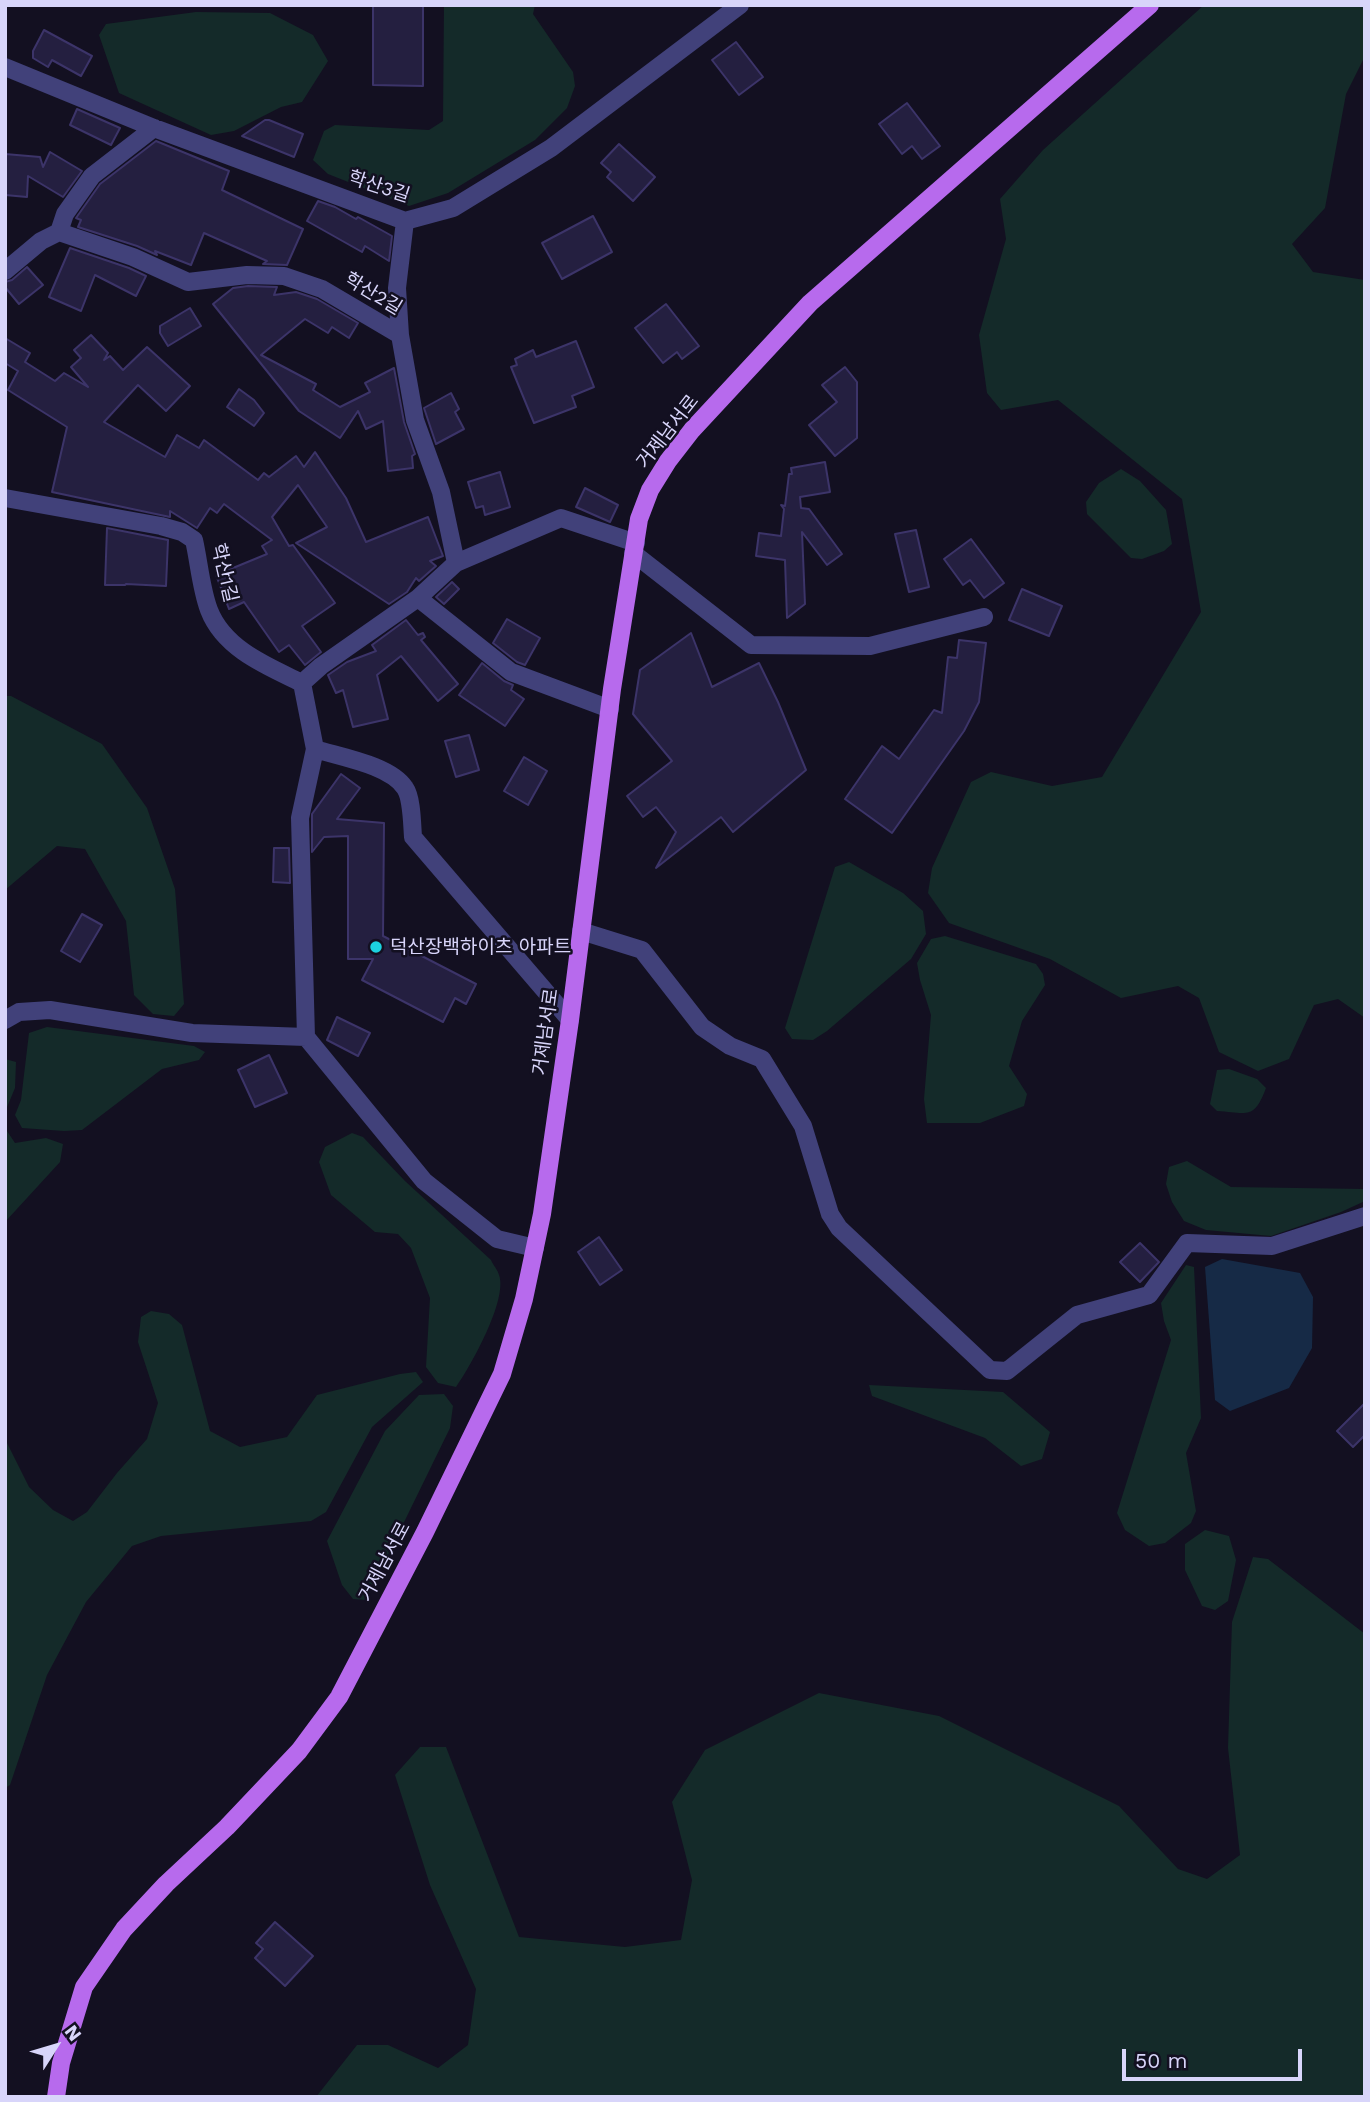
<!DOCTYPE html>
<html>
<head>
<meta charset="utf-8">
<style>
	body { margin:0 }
	#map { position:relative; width:1370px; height:2102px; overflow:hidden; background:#131021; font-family:"Work Sans",sans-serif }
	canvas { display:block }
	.frame { position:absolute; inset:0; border:7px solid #d8d5fa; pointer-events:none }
	.north { position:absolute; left:21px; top:2011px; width:70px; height:70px; -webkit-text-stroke:5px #131021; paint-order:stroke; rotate:53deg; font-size:19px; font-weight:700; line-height:28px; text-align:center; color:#d8d5fa }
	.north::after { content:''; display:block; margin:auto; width:24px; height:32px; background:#d8d5fa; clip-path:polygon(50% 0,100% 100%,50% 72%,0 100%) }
	.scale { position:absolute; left:1122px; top:2049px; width:180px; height:32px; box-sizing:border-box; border:4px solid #d8d5fa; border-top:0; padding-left:9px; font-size:21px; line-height:24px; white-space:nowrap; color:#d8d5fa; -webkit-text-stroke:5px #131021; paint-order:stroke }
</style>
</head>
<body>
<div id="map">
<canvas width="1370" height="2102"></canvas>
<div class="frame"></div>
<div class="north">N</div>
<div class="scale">50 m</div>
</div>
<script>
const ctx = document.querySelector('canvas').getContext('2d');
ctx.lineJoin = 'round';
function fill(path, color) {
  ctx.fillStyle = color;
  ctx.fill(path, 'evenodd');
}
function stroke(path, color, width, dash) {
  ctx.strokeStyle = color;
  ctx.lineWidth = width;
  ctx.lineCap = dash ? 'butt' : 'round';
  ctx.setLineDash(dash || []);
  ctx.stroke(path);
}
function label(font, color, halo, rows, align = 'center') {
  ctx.font = font + ' "Work Sans","Noto Sans KR",sans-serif';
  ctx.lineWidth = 5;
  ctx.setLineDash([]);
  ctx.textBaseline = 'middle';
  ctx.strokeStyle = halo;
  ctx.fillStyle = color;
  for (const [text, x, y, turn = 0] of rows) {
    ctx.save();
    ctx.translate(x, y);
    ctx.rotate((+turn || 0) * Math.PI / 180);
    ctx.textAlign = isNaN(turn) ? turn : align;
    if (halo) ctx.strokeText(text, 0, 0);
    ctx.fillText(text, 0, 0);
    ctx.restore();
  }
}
const green = new Path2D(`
	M444,5H535L533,14L573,72L575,86L567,108L535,140L448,193L409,206L328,174L313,160L324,131L335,125L429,130L443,121Z
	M1204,5H1365V56L1346,94L1325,208L1292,244L1313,272L1365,280V1018L1338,999L1314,1005L1289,1059L1258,1071L1219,1052L1199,998L1178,986L1121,998L1050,959L949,923L928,893L932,868L971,782L991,772L1052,786L1102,777L1201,612L1182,499L1058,400L1001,410L987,393L979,335L1006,239L1000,199L1043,150Z
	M196,12L270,13L313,35L328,61L302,102L281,107L234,131L211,135L119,93L99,35L106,24Z
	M1121,469L1140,481L1166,510L1172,544L1164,551L1142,559L1131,558L1087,514L1086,502L1099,483Z
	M5,696H11L102,744L147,808L175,889L184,1004L174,1016L153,1014L134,995L126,921L85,849L57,846L5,890Z
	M849,862L903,893L923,911L926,934L911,959L827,1031L813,1040L792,1039L785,1028L835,867Z
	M945,936L1036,964L1043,974L1045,985L1022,1021L1009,1066L1027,1094L1024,1106L980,1123H927L924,1099L931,1015L920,980L917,963L931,939Z
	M47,1027L194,1046L205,1052L199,1060L162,1069L82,1130L64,1131L22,1128L15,1115L21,1100L29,1033Z
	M5,1059L16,1062L15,1088L5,1112Z
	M1229,1069L1257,1079L1266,1088C1254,1120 1248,1113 1217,1111L1210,1104L1217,1070Z
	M5,1128L15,1143L46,1138L63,1144L60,1162L5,1222Z
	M352,1133L363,1137L405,1181L491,1260C493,1265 498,1270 499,1275C508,1299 471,1366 456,1387L438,1383L426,1367L430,1298L411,1248L398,1234L375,1232L331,1195L319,1162L325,1147Z
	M1187,1161L1231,1187L1364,1189L1365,1201L1341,1212L1271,1236L1206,1230L1184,1221L1172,1202L1166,1184L1169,1167Z
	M1186,1265L1194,1267L1201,1418L1186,1453L1196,1511L1191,1523L1165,1543L1149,1546L1125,1530L1117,1513L1171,1340L1164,1321L1161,1303Z
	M151,1311L169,1314L182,1325L210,1431L240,1447L287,1437L317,1395L400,1374L416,1372L423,1382L372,1427L326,1512L311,1521L161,1536L132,1546L86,1602L47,1675L10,1785L5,1788V1439L29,1487L53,1510L73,1521L87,1512L117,1473L147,1439L158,1403L138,1342L141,1317Z
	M869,1385L1003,1392L1050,1432L1042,1459L1021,1466L985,1438L872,1396Z
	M444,1394L453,1406L450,1428L366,1600L353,1599L342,1585L327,1541L385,1431L419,1395Z
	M1205,1530L1229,1536L1236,1560L1228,1601L1215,1610L1202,1606L1185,1570V1544Z
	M1253,1557L1268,1559L1365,1634V2097H316L357,2045H388L438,2068L468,2045L476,1989L430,1885L395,1775L420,1747H446L519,1937L625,1947L681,1940L692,1880L672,1802L705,1750L819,1693L939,1716L1119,1806L1178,1869L1207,1879L1240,1855L1228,1748L1232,1622Z`);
const water = new Path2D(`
	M1222,1259L1300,1273L1313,1297L1312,1348L1289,1388L1230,1411L1215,1400L1205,1267Z`);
const building = new Path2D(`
	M373,5H423V86L373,85Z
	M44,30L92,56L81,76L52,60L48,67L33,58V51Z
	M736,42L763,77L739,95L712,60Z
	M907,103L940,146L922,159L912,146L902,154L879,124Z
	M77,109L120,128L111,145L70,125Z
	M265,120H269L303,134L294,157L242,136Z
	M156,141L229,171L222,190L303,229L287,265L263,264L267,261L204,233L191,265L155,251L157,255L137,246L78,227L81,220L76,218L100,184Z
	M619,144L655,177L633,201L607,177L611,172L601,163Z
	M50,152L82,171L63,197L28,176L27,197L5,195V154L40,157L43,167Z
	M318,201L335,207L356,219L358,217L392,236L389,261L365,246L362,252L307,221Z
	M593,216L612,252L562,279L542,243Z
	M70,248L129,268L146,276L136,296L95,275L81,311L49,297Z
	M27,267L43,285L19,304L5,287V282L12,280Z
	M248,286L277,287L274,295L296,292L317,299L358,323L349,338L332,327L328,333L305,319L261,355L316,384L313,390L340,407L370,392L365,383L394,368L404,422L415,454L412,456L413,468L388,471L383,421L366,429L358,411L340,438L299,411L213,304L233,288Z
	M666,304L699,346L682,359L677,352L663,363L635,328Z
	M190,308L201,326L168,346L160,333V326Z
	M91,335L108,353L104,360L110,356L123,370L147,347L190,386L166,411L138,385L104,422L165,457L177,435L199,448L204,440L258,480L264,473L269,477L296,456L304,467L315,452L346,498L366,542L428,517L443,556L430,561L436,566L419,581L416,578L407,592L389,604L296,543L327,527L298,485L272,517L289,546L293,545L335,603L302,626L321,652L305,665L289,645L279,652L244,602L229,609L216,575L267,554L262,546L272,540L224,504L217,513L210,508L197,528L170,511V517L52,492L67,427L8,390L18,371L5,363V338L30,353L25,362L55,381L64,373L88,387L71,367L81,358L74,350Z
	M576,341L594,387L572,396L576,407L534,423L511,367L517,365L515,359L533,350L536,357Z
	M845,367L857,382V438L835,456L809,425L837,402L822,385Z
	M239,389L254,400L264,413L254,426L227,407Z
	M451,393L459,409L455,412L464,429L436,444L424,408Z
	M825,462L830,492L800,497L801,508L809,509L842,554L827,565L802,532L805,604L787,618L785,560L756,556L759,533L781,536L784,509L781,505L785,506L789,474H792L791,468Z
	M500,472L510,507L485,515L483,506L476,508L468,482Z
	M585,488L618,505L610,522L576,507Z
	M107,528L168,540L166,586L126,584L125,585H105Z
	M916,530L929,587L909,592L895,534Z
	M971,539L1004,583L984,598L970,580L963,585L944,559Z
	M452,582L459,589L444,604L436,597Z
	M1022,589L1062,606L1049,636L1009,620Z
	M507,619L540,638L525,665L517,662L493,643Z
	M406,620L418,635L423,633L425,637L421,640L458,684L438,701L401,656L377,675L388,719L353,727L343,690L336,693L328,675L347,662L376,651L372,645Z
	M691,633L712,687L759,663L778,702L806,770L733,832L721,817L656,868L676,832L656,807L643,817L627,796L672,761L633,714L640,670Z
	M959,640L986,643L979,702L964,731L892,833L845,799L882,746L899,759L934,710L942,713L948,657L957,658Z
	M482,663L504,681L513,685L511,690L524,699L505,726L459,695Z
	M469,735L479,770L456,777L445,741Z
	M524,757L547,771L528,805L504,791Z
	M341,774L360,788L337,819L384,823L383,936L476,984L466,1004L455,998L443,1022L362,980L373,959H348V836L324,837L312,852V814Z
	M274,848H289L290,883L273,882Z
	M82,914L102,925L80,962L61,951Z
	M337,1017L370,1033L358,1056L327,1040Z
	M269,1055L287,1093L255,1107L238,1070Z
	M599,1237L622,1270L600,1285L578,1252Z
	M1140,1243L1159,1262L1140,1282L1120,1262Z
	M1365,1403V1435L1353,1447L1337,1431Z
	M275,1922L313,1956L285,1986L255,1958L263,1949L256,1943Z`);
const minor = new Path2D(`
	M5,67L154,128L405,221L453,208L551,148L740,5
	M59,232L65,214L92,176L154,128
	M5,271L41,241L59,232L133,257L188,282L247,275L284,276L322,289L400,335L415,420L441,492L456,563L561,518L636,543
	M400,335L397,288L405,221
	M5,498L161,526L182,532L194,540C199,562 201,589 209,610C224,649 267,666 302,683L315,749C340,757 390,765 405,788C412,798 412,824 413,837L570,1020
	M633,553L751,645L870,646L984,617
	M418,598L511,672L610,709
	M302,683L321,666L418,598L456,563
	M581,931L642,950L702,1027L730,1046L762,1059L803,1126L830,1214L839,1228L990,1370L1007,1371L1077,1315L1149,1295L1187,1243L1272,1246L1365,1216
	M5,1020L19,1012L50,1010L192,1033L306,1037L424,1181L497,1239L535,1248
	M306,1037L300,818L315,749`);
const major = new Path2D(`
	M56,2097L61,2063L84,1987L124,1929L166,1884L227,1827L299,1751L339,1697L425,1532L502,1374L524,1299L542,1214L570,1020L612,689L639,519L650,490L668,461L692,430L810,303L1150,5`);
const markers = [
	[376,947,7,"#1cd2e0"]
];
const streetNames = [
	["학산3길",379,187,18],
	["학산2길",373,294,31],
	["거제남서로",668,432,-52],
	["학산1길",224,573,77],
	["거제남서로",546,1032,-82],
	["거제남서로",385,1562,-62]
];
const poiNames = [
	["덕산장백하이츠 아파트",390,947]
];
fill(green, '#142a29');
fill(water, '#162a46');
fill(building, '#241f40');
stroke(building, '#3c3469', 2);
stroke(minor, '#41417a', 18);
stroke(major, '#b76aed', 18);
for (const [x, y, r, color] of markers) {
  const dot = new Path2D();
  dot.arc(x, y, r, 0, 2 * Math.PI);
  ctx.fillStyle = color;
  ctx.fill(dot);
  stroke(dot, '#131021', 2.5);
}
label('19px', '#d8d5fa', '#131021', streetNames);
label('19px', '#d8d5fa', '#131021', poiNames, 'left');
</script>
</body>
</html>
